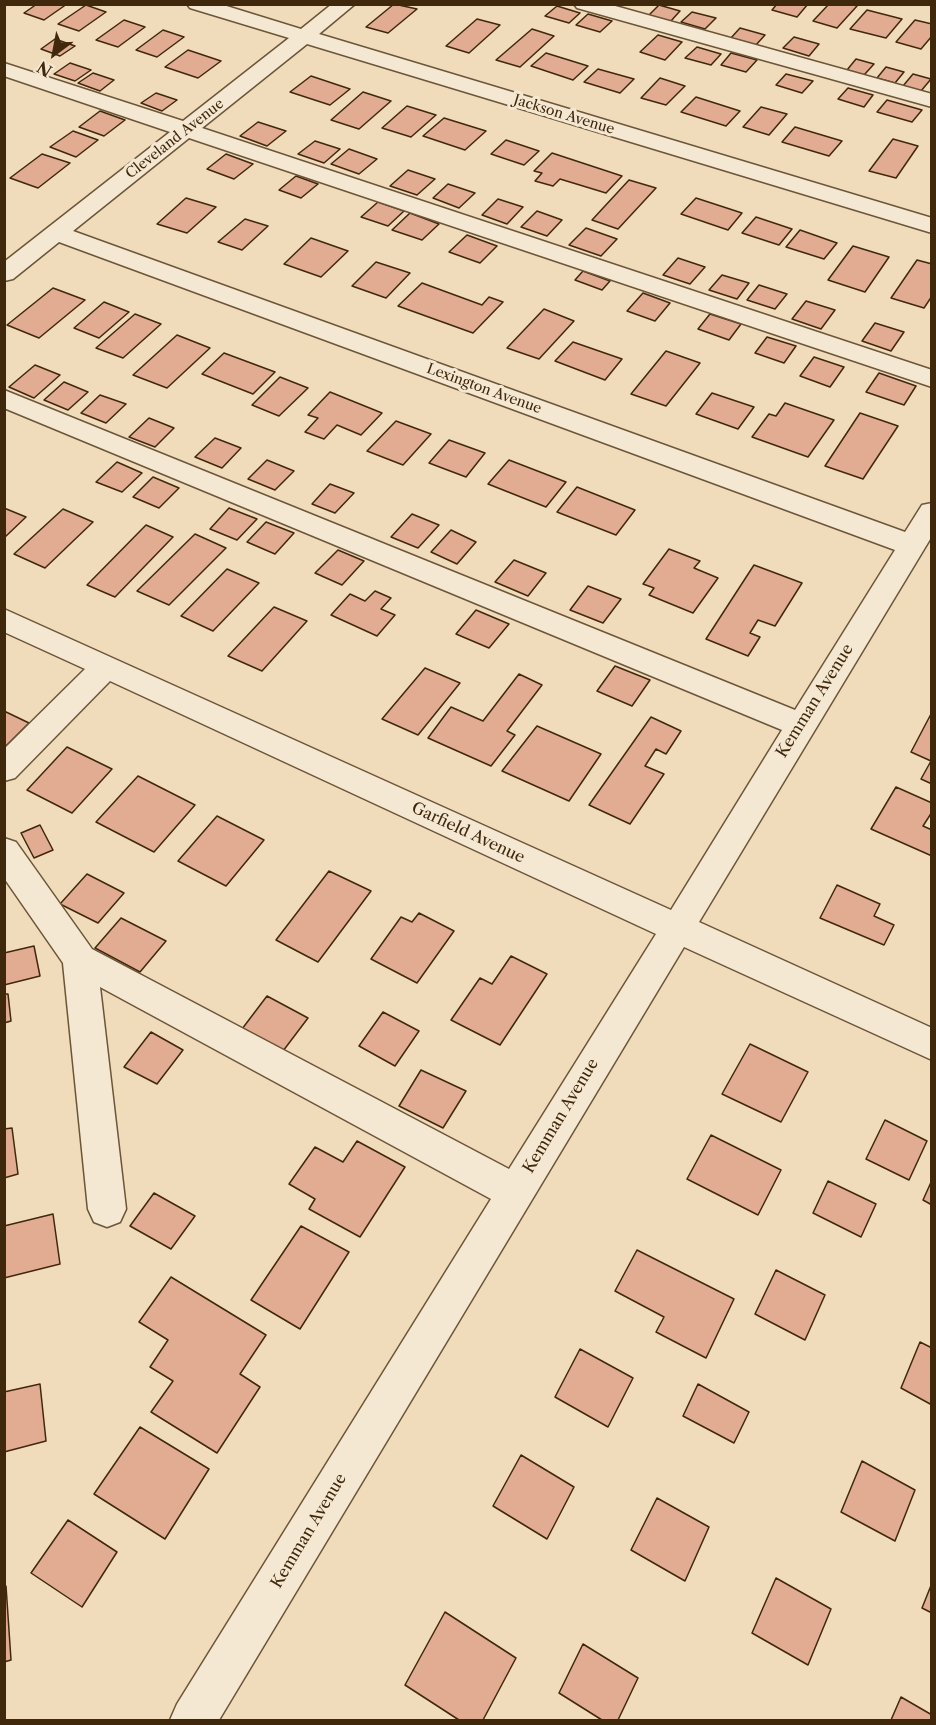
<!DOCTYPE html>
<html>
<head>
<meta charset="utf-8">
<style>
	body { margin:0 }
	#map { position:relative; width:936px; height:1725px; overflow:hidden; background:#f0dbbb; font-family:"Libre Caslon Text",serif }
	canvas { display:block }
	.frame { position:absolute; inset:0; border:6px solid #40280c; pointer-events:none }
	.north { position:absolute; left:24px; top:24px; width:60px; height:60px; -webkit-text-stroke:4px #f5e8d3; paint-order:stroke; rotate:212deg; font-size:16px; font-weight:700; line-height:24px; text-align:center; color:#40280c }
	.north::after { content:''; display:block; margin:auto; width:21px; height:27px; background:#40280c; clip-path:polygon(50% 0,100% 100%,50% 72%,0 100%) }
</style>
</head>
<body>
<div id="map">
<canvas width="936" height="1725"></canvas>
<div class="frame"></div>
<div class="north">N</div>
</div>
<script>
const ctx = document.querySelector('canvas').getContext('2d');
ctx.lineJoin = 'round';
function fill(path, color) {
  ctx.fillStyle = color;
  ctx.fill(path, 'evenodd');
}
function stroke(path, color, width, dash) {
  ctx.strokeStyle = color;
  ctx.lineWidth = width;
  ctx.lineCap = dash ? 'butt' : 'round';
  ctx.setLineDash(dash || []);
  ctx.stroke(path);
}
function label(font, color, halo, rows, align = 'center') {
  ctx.font = font + ' "Libre Caslon Text",serif';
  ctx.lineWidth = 6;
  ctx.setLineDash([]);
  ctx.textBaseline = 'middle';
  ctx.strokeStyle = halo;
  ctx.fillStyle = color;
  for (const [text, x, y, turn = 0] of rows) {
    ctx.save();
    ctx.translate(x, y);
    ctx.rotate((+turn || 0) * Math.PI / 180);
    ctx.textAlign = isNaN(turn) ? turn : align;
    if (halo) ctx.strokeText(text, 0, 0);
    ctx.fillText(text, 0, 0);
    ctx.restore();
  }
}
const building = new Path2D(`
	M37,4H67L44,20L24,13Z
	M394,4L417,9L388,33L366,27Z
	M777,4H808L797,17L772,10Z
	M829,4H852L857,6L837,28L813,21Z
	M86,5L106,12L79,31L58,24Z
	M659,5L680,11L670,22L648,16Z
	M557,6L580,13L569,23L545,16Z
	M867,10L902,19L886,38L850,29Z
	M692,12L716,18L705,29L681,22Z
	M588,14L612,21L600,32L576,25Z
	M477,19L500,25L469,53L446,46Z
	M124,20L145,27L118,47L96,40Z
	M915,20L932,24V36L921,49L896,42Z
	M740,28L765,35L755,46L730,39Z
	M532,29L554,36L520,67L496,60Z
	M163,30L184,37L157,57L136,50Z
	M658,35L682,42L665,60L640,52Z
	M794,37L819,44L809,56L783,48Z
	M55,39L75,46L60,56L41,49Z
	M697,47L721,54L711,65L685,58Z
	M188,50L221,61L198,78L165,67Z
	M546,53L588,66L573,80L531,66Z
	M731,53L757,60L746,72L721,65Z
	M856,59L874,64L864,75L847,70Z
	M70,63L91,70L75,81L54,74Z
	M886,67L904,72L895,83L877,78Z
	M598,69L634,79L620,93L584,82Z
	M93,73L114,80L100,91L78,83Z
	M786,74L813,81L802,93L776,85Z
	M913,74L931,79L921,91L903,86Z
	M311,76L350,89L330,105L290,92Z
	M660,78L685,86L666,105L641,98Z
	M848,88L873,95L864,107L838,99Z
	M363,92L391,101L359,129L331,120Z
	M156,93L177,100L162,111L141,103Z
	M696,97L740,111L726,126L681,112Z
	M887,100L922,110L912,122L877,112Z
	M407,106L436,115L411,137L382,128Z
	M761,107L787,114L769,135L743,127Z
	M100,111L125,120L104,136L79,127Z
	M444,118L486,131L465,150L423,136Z
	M258,122L286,131L267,146L240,136Z
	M795,127L842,141L829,156L782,142Z
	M73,131L98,140L76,157L50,147Z
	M893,139L918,146L896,178L869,171Z
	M506,140L539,151L524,165L491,154Z
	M315,141L340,149L324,163L298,154Z
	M349,149L377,159L359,174L331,164Z
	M552,153L622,176L606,193L560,179L553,186L535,181L542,173L534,171Z
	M42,154L70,163L38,188L10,178Z
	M226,154L253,164L234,179L207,169Z
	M408,170L435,179L417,195L390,186Z
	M296,176L318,184L301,198L279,190Z
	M629,180L656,188L618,229L592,220Z
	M448,184L475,193L459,208L433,198Z
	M186,198L216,207L187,233L157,224Z
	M696,198L742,213L728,230L681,214Z
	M498,199L523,207L507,224L482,215Z
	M378,202L404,211L388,226L361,217Z
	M537,211L562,220L547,236L521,227Z
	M410,213L439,224L422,240L392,230Z
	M756,217L792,229L779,245L742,233Z
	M245,219L268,226L242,250L218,242Z
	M586,228L617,239L601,256L569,245Z
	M800,230L837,243L824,259L786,247Z
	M467,235L497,246L480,263L449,252Z
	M311,238L348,251L321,277L284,264Z
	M853,246L889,257L865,292L828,280Z
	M678,258L705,267L690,284L663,275Z
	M917,260L932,264V296L924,308L891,298Z
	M376,262L410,273L386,298L352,286Z
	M583,271L610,281L602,290L575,280Z
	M722,275L749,283L737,299L709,290Z
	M422,283L482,305L489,297L503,302L473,333L398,306Z
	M759,285L787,294L775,309L747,300Z
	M53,288L85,300L39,338L7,325Z
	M643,293L670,303L655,321L627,311Z
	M806,301L835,310L821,329L792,319Z
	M104,302L129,312L99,338L74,328Z
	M544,309L574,321L539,359L507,348Z
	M135,314L161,324L123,358L96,348Z
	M710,314L741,324L729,340L698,329Z
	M875,323L904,332L891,351L862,341Z
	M177,335L210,348L167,388L133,375Z
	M767,337L796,346L784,363L755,353Z
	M573,342L622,359L605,380L555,361Z
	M666,351L700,363L666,406L631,394Z
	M224,353L275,372L253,394L202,374Z
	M814,357L844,367L830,387L800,376Z
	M35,365L60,375L34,398L9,387Z
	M879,373L916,386L904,405L866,392Z
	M280,377L308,388L279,416L252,405Z
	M64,382L88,392L68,410L44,400Z
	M330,392L382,413L361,435L337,425L324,439L305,432L318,418L308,415Z
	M712,393L754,407L738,429L696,414Z
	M100,395L126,404L106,423L81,413Z
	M785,403L834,420L808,457L752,437L769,414L776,416Z
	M860,413L898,426L863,479L825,466Z
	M149,418L174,428L155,447L129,437Z
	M396,421L431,434L403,465L367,451Z
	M215,438L241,448L222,468L195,457Z
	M449,440L485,453L466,477L429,463Z
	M267,460L294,471L275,490L248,479Z
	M509,460L566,482L546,507L488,484Z
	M117,462L142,473L122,492L96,482Z
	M153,477L179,488L159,508L133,497Z
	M330,484L354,493L335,513L312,504Z
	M577,487L635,510L616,535L557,512Z
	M4,508L26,517L4,538Z
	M229,508L257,519L237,540L210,529Z
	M63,509L93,522L45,568L14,554Z
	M412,514L439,525L418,548L391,537Z
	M266,522L294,533L275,554L247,542Z
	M146,525L173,537L115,597L87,585Z
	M451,530L476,542L457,564L431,552Z
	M195,534L226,548L169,605L137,591Z
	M669,549L700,561L694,568L718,578L693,613L649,595L654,588L643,584Z
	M338,550L364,561L342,585L315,573Z
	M514,560L546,573L528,596L495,582Z
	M754,565L802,583L775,626L758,620L750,633L760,637L748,656L706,639Z
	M227,569L259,583L213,631L181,616Z
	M588,586L621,599L603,623L570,610Z
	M375,591L391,598L381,609L395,615L377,636L331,615L350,594L365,601Z
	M274,607L307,621L262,671L228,656Z
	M476,610L509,624L489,648L456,634Z
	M615,666L650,680L632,706L597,691Z
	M425,668L460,683L418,735L382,719Z
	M519,674L542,685L507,731L515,735L491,766L428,738L451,707L483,721Z
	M4,711L29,723L4,748Z
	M931,714H932V784L921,779L931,761L911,752Z
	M651,717L681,731L666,754L656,749L645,766L664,774L630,824L589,805Z
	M537,726L601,754L569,801L502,771Z
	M67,747L112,769L72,813L27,790Z
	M138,776L195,805L154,852L96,822Z
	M896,787L932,803V812L923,826L932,830V856L871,829Z
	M217,816L264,840L226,886L178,861Z
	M40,825L53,850L34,858L21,833Z
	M329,871L371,891L318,962L276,940Z
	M87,874L124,893L98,923L60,904Z
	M837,885L880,904L874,916L894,925L884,945L820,918Z
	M419,913L454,931L417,983L371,959L401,917L412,922Z
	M121,918L166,941L140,972L95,948Z
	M34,946L40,976L4,985V953Z
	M511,956L547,974L500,1045L451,1020L480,978L492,984Z
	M4,994H8L11,1021L4,1023Z
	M267,996L308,1018L283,1051L242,1029Z
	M383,1012L419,1031L395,1066L359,1046Z
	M151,1032L183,1050L157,1084L124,1067Z
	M750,1044L808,1072L781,1122L722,1094Z
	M421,1070L466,1091L443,1128L399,1106Z
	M885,1120L927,1141L909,1180L866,1159Z
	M12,1128L18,1174L4,1178V1129Z
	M711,1135L781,1170L758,1215L687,1179Z
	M357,1141L405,1167L360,1237L309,1209L315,1199L289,1184L315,1147L343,1162Z
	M932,1180V1205L923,1200Z
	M828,1181L876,1204L861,1237L813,1213Z
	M154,1193L195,1216L171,1249L130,1226Z
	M53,1214L60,1264L4,1278V1226Z
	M301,1226L349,1252L300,1329L251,1300Z
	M637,1250L734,1299L706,1358L656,1332L664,1317L615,1291Z
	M776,1270L825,1295L805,1340L755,1314Z
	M171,1277L266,1335L240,1374L260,1387L217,1453L151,1412L173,1381L150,1367L168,1340L139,1322Z
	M920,1342L932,1348V1405L901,1388Z
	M580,1349L633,1378L608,1427L555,1397Z
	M40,1384L46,1441L4,1452V1392Z
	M698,1384L749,1412L734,1443L683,1416Z
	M140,1427L209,1469L165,1539L94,1494Z
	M521,1455L574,1487L547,1539L493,1506Z
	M862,1461L915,1490L895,1541L841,1512Z
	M657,1498L709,1527L685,1581L631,1550Z
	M68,1520L117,1552L82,1607L31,1573Z
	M776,1578L831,1609L808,1665L752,1633Z
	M932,1583V1613L922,1608Z
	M6,1586L11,1660L4,1662V1587Z
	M445,1612L516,1658L483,1720H459L405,1685Z
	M583,1644L638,1678L618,1720H602L559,1693Z
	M901,1697L932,1715V1720H891Z`);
const minor = new Path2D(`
	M187,4H220L301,29L332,4H355L319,34L932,218V233L307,44L202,128L932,370V387L189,138L73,231L905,532L922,505L932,503V536L699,922L932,1028V1060L684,947L219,1720H170L177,1704L491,1199L100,987L126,1209L120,1222L107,1227L94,1222L88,1209L63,963L4,878V838L16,842L92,949L509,1169L656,934L110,681L15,778L4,781V749L85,669L4,632V609L671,910L782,730L4,408V390L795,710L895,550L59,242L13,279L4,281V262L170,132L4,76V63L183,121L289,38L190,8Z
	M574,4H608L932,94V107L577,8Z`);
const farStreetnames = [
	["Jackson Avenue",564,115,17],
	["Cleveland Avenue",175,139,-38],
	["Lexington Avenue",484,389,20]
];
const streetNames = [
	["Kemman Avenue",815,701,-58],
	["Garfield Avenue",468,833,25],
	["Kemman Avenue",561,1116,-59],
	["Kemman Avenue",309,1531,-59]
];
fill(building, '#e1ac92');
stroke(building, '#40280c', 1.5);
stroke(minor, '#6c5538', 3);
fill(minor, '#f5e8d3');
label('14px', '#40280c', '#f5e8d3', farStreetnames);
label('16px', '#40280c', '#f5e8d3', streetNames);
</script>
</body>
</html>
